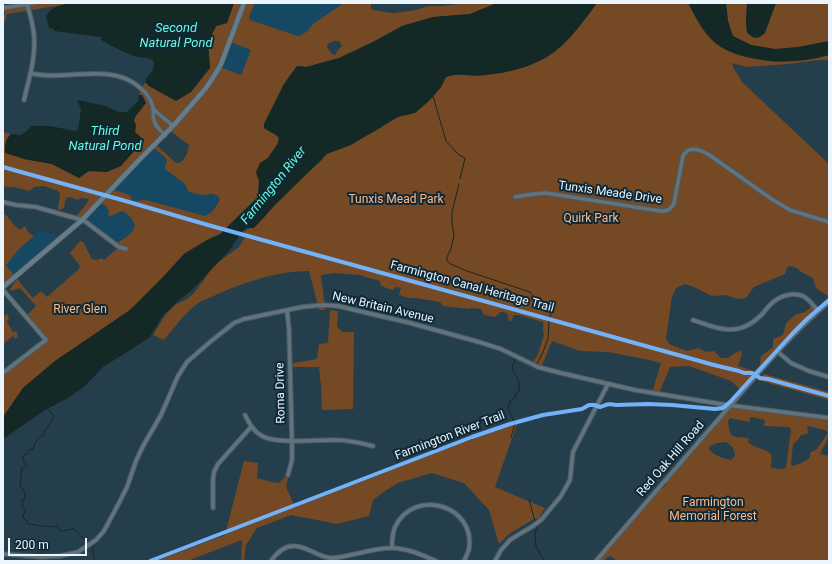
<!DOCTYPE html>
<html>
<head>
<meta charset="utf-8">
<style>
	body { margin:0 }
	#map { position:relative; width:832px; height:564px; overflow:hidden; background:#253e4c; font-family:Roboto,sans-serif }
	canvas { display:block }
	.frame { position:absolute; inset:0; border:4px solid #eaf5fd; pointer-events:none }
	.scale { position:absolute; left:8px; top:538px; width:79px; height:18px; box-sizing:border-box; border:2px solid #eaf5fd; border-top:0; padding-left:5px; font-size:12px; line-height:14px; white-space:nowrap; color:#eaf5fd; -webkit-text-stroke:3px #0f2836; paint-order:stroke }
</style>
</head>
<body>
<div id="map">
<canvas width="832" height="564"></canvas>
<div class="frame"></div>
<div class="scale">200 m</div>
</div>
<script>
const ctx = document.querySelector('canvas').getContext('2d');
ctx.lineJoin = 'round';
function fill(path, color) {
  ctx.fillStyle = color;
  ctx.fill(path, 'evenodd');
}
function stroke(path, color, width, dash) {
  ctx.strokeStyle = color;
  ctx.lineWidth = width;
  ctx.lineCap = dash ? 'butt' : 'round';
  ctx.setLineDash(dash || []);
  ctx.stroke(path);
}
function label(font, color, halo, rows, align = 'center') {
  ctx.font = font + ' Roboto,sans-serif';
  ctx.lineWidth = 4;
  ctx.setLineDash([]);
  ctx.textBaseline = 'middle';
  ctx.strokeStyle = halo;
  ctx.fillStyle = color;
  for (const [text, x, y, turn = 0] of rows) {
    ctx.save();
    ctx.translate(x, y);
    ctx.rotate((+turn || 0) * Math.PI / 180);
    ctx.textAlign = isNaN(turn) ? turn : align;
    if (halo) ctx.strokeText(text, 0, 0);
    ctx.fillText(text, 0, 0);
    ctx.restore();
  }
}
const built = new Path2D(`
	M255,3H344L313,24L311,28L301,36H298L250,20L249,17Z
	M230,41L251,50L241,75L220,67Z
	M154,149L165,157L167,160L165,167L166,170L185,184L188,191L203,195L212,194L218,196L220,200L212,212L205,216L146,200L132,202L130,195L114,190Z
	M105,195V204L111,216L122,211L127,214L134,221L135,226L133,232L124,240L119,241L115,245L82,220Z
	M42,230L60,239L15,277L5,265L20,248L38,232Z`);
const green = new Path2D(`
	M34,3H74L7,14L3,27V19L5,13L3,9Z
	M234,3H255L249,17L250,20L298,36C304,35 310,29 313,24L344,3H371V8L373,10L384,12L394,13L416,10L428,6H442L466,3H497L470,14L433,17L402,26L373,42L339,58L306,67L297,66L284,84L264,124L269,131L276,134L279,138L278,143L268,158L260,163L258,197L227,227L223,238L216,236L207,240L184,254L163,277L130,310L55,361L23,388L3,417V372L46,340L26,316L36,306L20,288L11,291L10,289L17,279L33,298L41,291L47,297L78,270L80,266L70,253L80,241L83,242L92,259L98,260L101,258L104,260L118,248L115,245C124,237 130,238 135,226C133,219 129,214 122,211L111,216L108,215L109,211L105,205L101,204L103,202L105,196L82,220L75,218L87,203L89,199C84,198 81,197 78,200L71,197L66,198L64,208L59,210L58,209L60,194L58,191L44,186L34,187L30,191L14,187H6L3,185V132L11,134L6,139L24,159L52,164L79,178L89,171L107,172L140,137L135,132L136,125L134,121L135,117L145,103L142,95H139L145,82L149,86L176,101L210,68L208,43L216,26L227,23ZM334,41H339L342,46L338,50L336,54L335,55L331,53L327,47L328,44ZM230,42L251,50L241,75L220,67ZM169,130L189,145C189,150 184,163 178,163C176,163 175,162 174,161L155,144ZM152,147L165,157L167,160L165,167L166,170L185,184L188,191L193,193L203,195L212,194L218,196L220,200L212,212L205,216L146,200L132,201L130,195L114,190L108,196L105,195Z
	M597,3H688L698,22L728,51L747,57L775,62L804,60L829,55V60H818L789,64L747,67L732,63L734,69L742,82L829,164V297L816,288L813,278L801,272L797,268L791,266L787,267L785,274L754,287L746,298L738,299L726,295L712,296L694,287L685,284L676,288L672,297L666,338L669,344L687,351L698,348L706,352L714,351L721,358H728L740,350L742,354L738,366L754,371L760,365L761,356L773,347V339L783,335L786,323L795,315L805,312L813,305L818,311L808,321L743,392L731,381L689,366L670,367L659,394L652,393L661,363L644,359L608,352L580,351L552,341L542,365L539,367L532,364L538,354L544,335C542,330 544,327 543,322L519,315H514L511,321H509L507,313L501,312L495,317L484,315L481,309L470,308L469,309L443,306L440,302L416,298H409L399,295L401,288L396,287L392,290L381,286L380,281L359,275L335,273L321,275L325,310H319L309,271C279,271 248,281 220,293C214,296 206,299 200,302C187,310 174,328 164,340L153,335L166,314L175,305L187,299L193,294L204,280L213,266L239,247L244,239L243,238H244L247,234L244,233L247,229H249C252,226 255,224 259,222C264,218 269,212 271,206L323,159L325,153L375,131L382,127L386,123L433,97L441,87L446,77L453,74L478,76L583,21Z
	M726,3H747L746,20L747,33L773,3H829V44L780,50L751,45L733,36L728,21Z
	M3,215H6L14,225L20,230L25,226L28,232L34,236L20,248L6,265L15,277L3,287Z
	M330,310L338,311L337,326L342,332H354L353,409L322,410L321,386L319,367H293V363L317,359L319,344L328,343Z
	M7,314L9,318L7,322L13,332L16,331L18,336L16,339L13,336L3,344V317Z
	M764,374L829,392V400L758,380Z
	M731,405L829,418V436L820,454L829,456V561H615V559L610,556L606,558L604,561H596L660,486L663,488L667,484L665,481ZM752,417L764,420L765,421L764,426L789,427L791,430L786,467L784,469L771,468C770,464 773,459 771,455C769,449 753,448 748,442L749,438C732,436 730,440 728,421L730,418L749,422H750V418ZM809,426L825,430L828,433L816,450L811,452L810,454V457C807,461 797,465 792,466L791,464L793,444L798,440L801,435L807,434L808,432L807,428ZM726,442C732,446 735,449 735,456L731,460C724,458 712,456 709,448C713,442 720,443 726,442Z
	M517,424L495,487L545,508L539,518L532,520L509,534L499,544L489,510L464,483L432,473L398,483L385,491L373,500L369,516L337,524L291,515L257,528L246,545L244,561H241L242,540L187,561H156L225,535L244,461L258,463L257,478L272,482L279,483L285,477L288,478L286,487L295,507L382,474L418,458Z`);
const water = new Path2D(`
	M74,3H234L227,23L216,26L208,43L210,68L191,92L176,101L149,86L145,82C147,73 154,75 154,62C150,57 145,58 139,57C127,55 113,46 101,40V37L54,31V29L49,28L46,16C53,5 62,5 74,3Z
	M497,3H597C583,22 567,45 547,57C528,68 507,73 486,75C473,77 459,72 446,77L441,87L429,101L415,113L398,117L351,145L327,154L276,204L254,228H247L242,231L229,251L191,291L179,300L162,317L149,338L103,367L85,386L68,398L45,410L3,439V417L23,388L55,361L130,310L163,277L184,254L207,240L220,234L258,197L259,181L256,172L260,163L268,158L278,143L279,138C275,133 269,132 264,128V124L284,84L297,66L306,67L339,58L373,42L402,26L433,17L470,14Z
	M688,3H726L728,21L733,36L751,45L775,49L798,47L829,41V55C821,57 813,59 805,60C778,64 731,60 711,39C701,29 695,15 688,3Z
	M747,3H776L765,33L760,37L754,38L747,33L746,20Z
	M139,95H142L146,103L135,117L134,121L136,125L135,132L144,140L121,166L107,172L89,171L79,178L52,164L24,159L5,153C5,145 5,140 11,134L21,135L27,131L31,126H50L75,131L78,130L81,109L77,100L106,106L118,112H127L139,100L138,97Z`);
const stream = new Path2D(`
	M433,96L446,141L459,155L465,158L460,179
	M459,184L452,212V224L454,235L451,249L447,257V261L451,264L464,270L530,292C533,297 536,298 540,301C543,303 544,307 547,309C550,312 552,312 550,317
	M537,364L543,352L548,338L549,321
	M46,408L53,414L54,415L52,420L44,432L45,434C37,439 36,441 33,449L32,450L30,449L26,454L23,456V461L27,465L22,468L20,485C23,489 27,494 24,500H22V504L23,508L26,510L24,514L23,518L27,521L28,524C36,525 50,528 57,526L59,530L62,531L74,529L88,543
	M514,421L508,409L510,401L515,398L516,393L519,391C520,380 517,378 512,369L515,359
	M511,437L515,424
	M529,500L535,521
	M537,527L535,533L536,547L544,560V561
	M93,547V555L95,561`);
const minor = new Path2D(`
	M3,8L34,3
	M30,73C64,82 108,62 138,86C140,88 143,90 145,92C148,96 152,103 153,108C154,113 152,118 155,123C157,128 161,131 165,135
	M24,100C29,79 36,57 34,35C33,24 30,14 27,4
	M153,109L173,126
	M515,197L534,194L546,193L660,211C667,211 671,210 674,203L683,156C689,145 699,150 708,154L773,200L790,210L829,222
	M3,202L16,205L36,207L82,220L86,222L119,247L126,249
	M3,290L46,340L3,373
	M287,310L289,329L292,441V460L288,475
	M693,320C708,325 725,333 741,328C747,326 754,322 759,317C763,314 766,309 769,306C777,297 791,291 803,296C809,299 814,306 818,311
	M778,352L791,363L809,371L829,377
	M245,415C249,423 253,431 262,436C279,445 316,439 336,440C348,440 361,443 373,446
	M213,508V479L214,472L218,464L251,427
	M392,548C392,541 392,534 395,527C414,487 476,505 469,549C468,553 466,557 464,561
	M3,554L42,557L60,556L78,552L96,540L104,531L120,501L127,487L136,461L143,446L161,415L178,376L187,362L210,342L234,323L244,319L302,307L323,305L338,306L410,323L479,342L501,349L538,367L561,373L635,390L727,405L829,418
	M271,561C276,554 283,546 293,546C306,545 317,557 331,558C342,558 353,554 364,552C373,550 382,548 391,548C407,548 422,555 436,561
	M495,561L501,550L510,540L518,535L533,526L542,519L561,496L570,480L573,452L608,384
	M596,561C638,512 680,463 723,414C756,376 790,334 829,302`);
const major = new Path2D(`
	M3,287L82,220L139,160L173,126L206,88L216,73L221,64L244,3`);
const cycleway = new Path2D(`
	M3,167L122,200L208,225L491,303L714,365L739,371L744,373H752L760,378L768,379L829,396
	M150,561L472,437L510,424L543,415L582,409L589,405H594L600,407C606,405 609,403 616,405L648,404L672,405L715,409L723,408L730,402L793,333L807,319L829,300`);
const streetNames = [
	["Tunxis Meade Drive",610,193,8],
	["Farmington Canal Heritage Trail",472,287,15],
	["New Britain Avenue",383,308,13],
	["Roma Drive",281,393,-91],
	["Farmington River Trail",450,436,-21],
	["Red Oak Hill Road",671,459,-49]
];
const parkNames = [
	["Tunxis Mead Park",396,200],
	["Quirk Park",591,219],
	["River Glen",80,310],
	["Farmington",713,503],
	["Memorial Forest",713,517]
];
const waterNames = [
	["Second",176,29],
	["Natural Pond",176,44],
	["Third",105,132],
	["Natural Pond",105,147],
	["Farmington River",274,186,-51]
];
fill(built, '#154862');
fill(green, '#754924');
fill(water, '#142825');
stroke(stream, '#142825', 1);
stroke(minor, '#485a65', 5.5);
stroke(major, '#485a65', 6);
stroke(minor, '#63737c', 3.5);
stroke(major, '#667c88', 4.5);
stroke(cycleway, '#73b2f8', 4);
label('12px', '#eaf5fd', '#0f2836', streetNames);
label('12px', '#fbb989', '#0f2836', parkNames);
label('italic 13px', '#6afadc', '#0f2836', waterNames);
</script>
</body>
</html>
